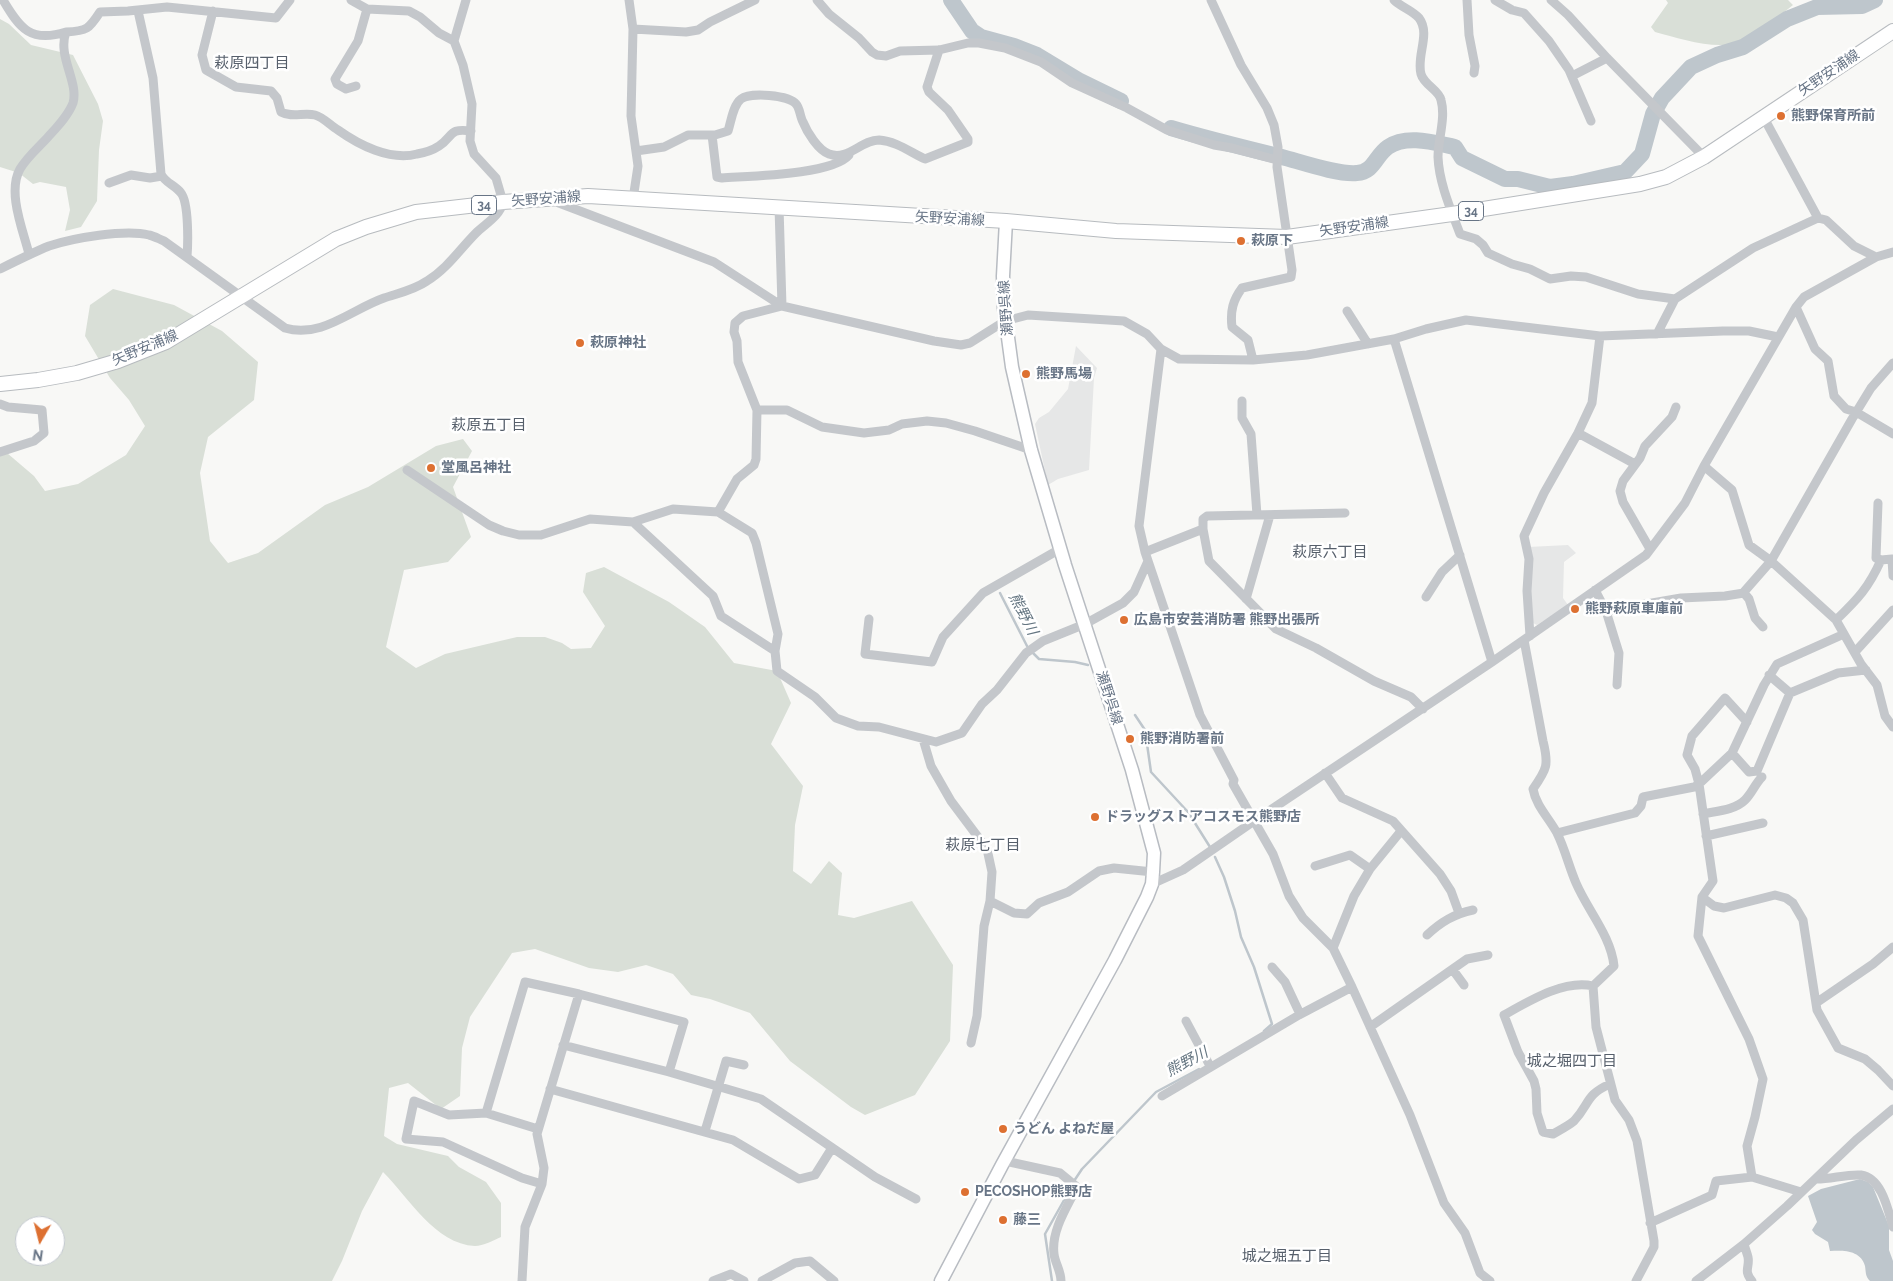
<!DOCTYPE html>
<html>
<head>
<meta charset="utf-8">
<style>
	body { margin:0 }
	#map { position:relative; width:1893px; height:1281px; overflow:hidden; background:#f8f8f6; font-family:Raleway,sans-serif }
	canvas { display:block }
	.north { position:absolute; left:15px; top:1216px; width:50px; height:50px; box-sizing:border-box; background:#fff; border:1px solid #c3c8cf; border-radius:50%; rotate:188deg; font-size:14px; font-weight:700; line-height:20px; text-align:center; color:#687586 }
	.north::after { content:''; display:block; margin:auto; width:18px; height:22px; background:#dd7031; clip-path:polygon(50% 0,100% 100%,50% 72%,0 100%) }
</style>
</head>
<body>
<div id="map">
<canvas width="1893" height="1281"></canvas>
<div class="north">N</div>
</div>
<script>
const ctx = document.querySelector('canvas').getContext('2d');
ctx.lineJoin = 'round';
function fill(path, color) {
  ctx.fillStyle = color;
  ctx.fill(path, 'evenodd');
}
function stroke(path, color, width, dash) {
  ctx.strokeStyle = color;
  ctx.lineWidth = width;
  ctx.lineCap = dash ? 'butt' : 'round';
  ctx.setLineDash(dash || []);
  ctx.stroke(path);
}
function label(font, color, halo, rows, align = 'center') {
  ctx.font = font + ' Raleway,"Noto Sans JP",sans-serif';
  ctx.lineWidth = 5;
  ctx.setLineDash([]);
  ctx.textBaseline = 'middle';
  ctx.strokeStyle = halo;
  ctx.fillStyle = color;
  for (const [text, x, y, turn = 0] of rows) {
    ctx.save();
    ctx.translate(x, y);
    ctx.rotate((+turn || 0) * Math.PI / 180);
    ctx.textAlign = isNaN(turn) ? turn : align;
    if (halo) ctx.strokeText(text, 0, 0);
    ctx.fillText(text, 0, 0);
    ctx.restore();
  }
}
const built = new Path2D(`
	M1076,346L1097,368L1094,378L1089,470L1058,479L1048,485L1035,424L1039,418L1049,412L1068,389Z
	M1568,545L1576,553L1564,562L1563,598L1568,605L1537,625L1531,622L1528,547Z`);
const green = new Path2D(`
	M1666,0H1788L1793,5C1779,16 1765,28 1749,38C1724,54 1682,39 1655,32L1651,27L1668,3Z
	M0,19L9,24L31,45L73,55L98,104L103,121L99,150L97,201L81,227L65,231L70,210L66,187L40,182L33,184L19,173L0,167Z
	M113,289L174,305L222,331L258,362L254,400L208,437L200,473L210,541L228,563L258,553L325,505L368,487L436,446L463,439L472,451L453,487L471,537L448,562L404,570L386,647L416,668L445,654L517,637H545L562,643L571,649L591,648L605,626L583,592L586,573L604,567L669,602L705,627L734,663L777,671L791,703L771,744L803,786L795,825L793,871L811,884L829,861L842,873L838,915L854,918L912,901L953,965L950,1041L915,1095L865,1115L851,1107L790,1061L750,1013L710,999L691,995L673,974L646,965L618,972L589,968L535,949L512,953L470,1017L462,1048L460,1096L441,1109L408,1083L389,1088L384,1136L397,1144L448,1156L459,1167L486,1182L501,1203V1237C494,1240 483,1246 475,1246C435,1244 409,1198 383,1172L362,1211L342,1261L332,1281H0V447L34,476L45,491L78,484L126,455L145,426L129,400L110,378L85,336L90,305ZM25,1226H55V1256H25Z`);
const water = new Path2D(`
	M1860,1179L1868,1182L1873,1187L1889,1226V1250L1893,1261V1281H1870C1865,1276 1866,1272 1865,1266C1861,1250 1843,1250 1830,1251L1828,1242L1815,1234L1812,1230L1817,1222L1808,1196L1821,1189Z`);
const stream = new Path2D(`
	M1000,593L1027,646
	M1033,653L1039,659L1075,662L1088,665
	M1135,715L1145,730L1151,772L1188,812L1210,847
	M1215,857L1224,877L1235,911L1241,937L1254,967L1272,1024L1264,1031
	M1074,1181L1082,1169L1156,1092L1199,1069
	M1052,1281L1045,1234L1072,1186`);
const river = new Path2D(`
	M951,0L972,31L981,37L1014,46L1037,55L1080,81L1121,101
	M1171,128C1208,139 1245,148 1282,157C1301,162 1338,175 1357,173C1374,172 1375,156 1388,147C1407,134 1435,143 1455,147L1462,158L1505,179H1518L1550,187L1573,184L1625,172L1642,154L1653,114L1662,98L1691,67L1717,55L1743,47L1787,19L1817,7L1862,6L1875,0`);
const street = new Path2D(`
	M3,0C20,29 31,43 66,32
	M351,0L367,9L409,11L420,17L439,33L454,41
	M629,0L633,29L631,116L638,166L633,199
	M817,0L829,14L859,38L872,52L877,55L886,56L900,51L939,50L968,43H979L1005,48L1041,62L1072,83L1127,108L1167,130L1214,145L1232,148L1277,160
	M1211,0L1241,65L1267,108L1274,125L1278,147L1277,167L1292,270L1291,277L1242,288C1233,300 1230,311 1232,327L1248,340L1253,360
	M1394,0C1401,7 1412,10 1419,18C1431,34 1416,56 1421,74C1424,85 1439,90 1441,100C1446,118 1438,139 1438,157C1439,183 1451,210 1460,234L1476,239L1483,245L1488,253L1512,264L1530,269L1550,279L1571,276L1586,277L1638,294L1675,299
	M1467,0L1469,35L1475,66L1474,73
	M1495,0L1512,10L1524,13L1549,41L1569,70L1591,121
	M1551,0L1568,15L1607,58L1704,157
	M138,11L153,78L161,174C165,183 175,185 181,193C189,203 188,244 187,257
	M213,11L202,55L206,70L236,87L271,91L277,98L281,112C292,118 304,112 315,115C323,117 331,126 338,130C359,145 390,161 417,154C423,153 433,150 439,146C454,136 448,128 471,131
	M633,29L686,32L698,30L710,22L755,0
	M1572,76L1607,58
	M356,86L346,89L337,84L335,79L358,41L367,9
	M1764,118L1818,218
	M712,135L717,177L722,178C749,176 832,175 849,155
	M636,151L664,147L688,135H715L728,131C731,122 733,105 741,99C750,92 789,95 796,104C800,108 800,117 803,122C807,132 818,150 829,154C848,161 861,140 879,140C896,141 910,152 925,159L968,142V139L948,110L929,92L927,87L939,50
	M109,183L131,175L150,178L162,176
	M551,200L714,262L782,306L934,341L961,345L970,343L1005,321L1028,315L1124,321L1147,334L1161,349L1179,359L1253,360L1307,355L1394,339L1426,329L1466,320L1600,336L1723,331H1749L1778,337
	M779,207L782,306
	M29,254C23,230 7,192 20,169C27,157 39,147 48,137C57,127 68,116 73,103C79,82 57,56 66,32C87,31 89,29 100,12L128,11L167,7L276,18L290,0
	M0,269C16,261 32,253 49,246C73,238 125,229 149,235C154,236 159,239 164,241L285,328C321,339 352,309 384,298C399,293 414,290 427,281C447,269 460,249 476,233C485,224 500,216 503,202L496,178L474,154L470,141L472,104L463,65L454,41L466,0
	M1796,307L1815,349L1828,361L1834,396L1846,409L1856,412L1893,434
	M1347,311L1368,344
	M1657,334L1675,299L1753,248L1818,218L1826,220L1854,246L1876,257
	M1394,339L1492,662
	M1161,349L1139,526L1145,552L1200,715L1234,780L1233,784L1273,854L1289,896L1303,918L1333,948L1352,987L1410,1115L1444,1203L1465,1233L1480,1273L1490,1281
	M1242,401V418L1251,434L1257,515
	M0,404L8,407L42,410L44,433L34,441L0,452
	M757,410H787L822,427L864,433L889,430L902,424L927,421L946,423L975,431L1031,450
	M1578,433L1635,464
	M1704,466L1732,490L1749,545L1771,561L1836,620L1861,664L1877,685L1885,716L1893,727
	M407,470L489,525L503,531L519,535H541L590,519L633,522L673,509L718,512L752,533L756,543L778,634L775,651L777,671L815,697L836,718L858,726L879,727L936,742L962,733L982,704L997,690L1026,653L1043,641L1085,624L1123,603L1134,592L1148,561
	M1878,503L1876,558L1881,560
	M718,512L737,479L754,465L756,459L757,410L738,362L737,341L734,332L735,323L743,316L782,306
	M1345,513L1207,516L1203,519V529L1209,561L1276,629L1316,648L1374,681L1411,697L1423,709
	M633,522L713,596L721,616L775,651
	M1650,549L1623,502L1620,491L1623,481L1640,458L1645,446L1672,417L1676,407
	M1145,552L1203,529
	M1595,590L1606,611L1619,653L1617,685
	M1743,593L1771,561L1852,419L1871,388L1893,363
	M1426,597L1442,572L1460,555
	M1246,599L1270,515
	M1606,611L1681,598L1725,596L1744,593L1749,599L1755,618L1763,627
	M869,619L865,654L932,662L943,637L983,593L1060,549
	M1836,620C1858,599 1869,587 1881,560L1892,559L1893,576
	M1530,636L1527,591L1529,559L1524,536L1544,493L1578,433L1592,403L1600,336
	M1524,640L1543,741C1549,765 1547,769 1533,789C1536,806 1549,818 1557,833C1565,849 1569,867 1576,883C1588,911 1611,936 1614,966L1593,986L1596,1027L1615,1100L1629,1120L1637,1141L1654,1241V1247L1636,1281
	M1855,652L1893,610
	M1769,675L1790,693L1838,673L1866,670
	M1747,722L1725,698L1692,736L1687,755L1695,769L1699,784L1713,881L1702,897L1698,936L1749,1039L1763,1079L1755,1117L1747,1146L1752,1177
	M923,739L931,766L951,801L987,849L992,872L990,901L984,926L977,1016L971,1043
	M1732,753L1749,772L1757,771L1790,693
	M1325,773L1342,798L1393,821L1440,874L1451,891L1459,913
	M1703,814C1717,811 1735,810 1745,800C1752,793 1755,784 1762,777
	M1557,833L1635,813L1641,806L1643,797L1694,787L1699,784L1732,753L1764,685L1777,664L1844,634
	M1706,836L1763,823
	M1315,866L1350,855L1370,869
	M1152,884L1183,870L1254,821L1492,662L1646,555L1685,503L1704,466L1796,307L1804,297L1876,257L1893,252
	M1702,897L1714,906L1724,908L1775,895L1786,898L1793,903L1803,920L1817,1010L1838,1048L1865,1059L1878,1070L1893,1086
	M990,901L1014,913L1027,914L1039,903L1068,892L1099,871L1114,868L1153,872
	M1427,935C1441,922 1454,914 1473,910
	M1333,948L1354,896L1370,869L1401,831
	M1272,967L1285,982L1300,1014
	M1453,970L1464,985
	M1593,986C1565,979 1529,1001 1504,1015L1518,1052L1534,1081L1536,1089L1537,1113L1543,1132L1553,1134C1560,1130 1568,1126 1574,1121C1590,1104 1585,1095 1610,1084
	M1816,1003L1873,964L1893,947
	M1186,1021L1210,1066
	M1370,1027L1467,959L1488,955
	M563,1045L669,1072L761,1099L875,1177L916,1199
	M550,1089L733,1140L799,1179L815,1175L832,1148
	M1162,1096L1299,1015L1352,987
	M486,1113L525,982L579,994L684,1022L669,1072
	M538,1129L486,1113L449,1115L414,1101L406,1139L443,1142L522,1178L542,1184
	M705,1131L726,1061L744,1065
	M1005,1161L1060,1173L1077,1187C1067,1207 1051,1231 1054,1254C1055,1263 1061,1271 1061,1281
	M1817,1179C1831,1179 1847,1174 1861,1175C1882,1178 1888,1210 1893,1227
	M1650,1223L1712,1195L1716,1181L1752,1177L1801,1192
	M1744,1244C1745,1248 1747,1253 1748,1257C1750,1268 1743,1270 1752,1281
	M522,1281L525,1227L542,1184L544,1168L537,1134L579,994
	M713,1281L731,1274L744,1281
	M762,1281L795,1263L810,1261L834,1281
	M1696,1281L1744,1244L1787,1206L1856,1140L1893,1109`);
const secondary = new Path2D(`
	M941,1281L1002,1165L1115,960L1147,897L1152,884L1153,872L1154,853L1132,770L1065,565L1031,450L1012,367L1004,308L1003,276L1006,221`);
const primary = new Path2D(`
	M0,384L38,380L77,373L118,361L166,342L336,239L366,227L416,212L503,202L588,196L1006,221L1116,231L1287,237L1452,214L1640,184L1666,177L1704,157L1893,31`);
const markers = [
	[1781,116,5,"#dd7031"],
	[1241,241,5,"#dd7031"],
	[580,343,5,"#dd7031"],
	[1026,374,5,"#dd7031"],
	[431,468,5,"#dd7031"],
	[1575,609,5,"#dd7031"],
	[1124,620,5,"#dd7031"],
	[1130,739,5,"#dd7031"],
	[1095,817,5,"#dd7031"],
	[1003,1129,5,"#dd7031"],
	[965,1192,5,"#dd7031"],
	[1003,1220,5,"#dd7031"]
];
const shields = [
	[484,205,25],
	[1471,211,25]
];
const shieldNames = [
	["34",484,205],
	["34",1471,211]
];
const streetNames = [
	["矢野安浦線",1829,73,-34],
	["矢野安浦線",546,199,-4],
	["矢野安浦線",950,219,3],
	["矢野安浦線",1354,227,-8],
	["瀬野呉線",1006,308,-94],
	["矢野安浦線",145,348,-23],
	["瀬野呉線",1109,698,72]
];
const poiNames = [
	["熊野保育所前",1791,116],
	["萩原下",1251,241],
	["萩原神社",590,343],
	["熊野馬場",1036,374],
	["堂風呂神社",441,468],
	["熊野萩原車庫前",1585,609],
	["広島市安芸消防署 熊野出張所",1134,620],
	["熊野消防署前",1140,739],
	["ドラッグストアコスモス熊野店",1105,817],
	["うどん よねだ屋",1013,1129],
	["PECOSHOP熊野店",975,1192],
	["藤三",1013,1220]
];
const neighbourhoodNames = [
	["萩原四丁目",252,63],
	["萩原五丁目",489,425],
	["萩原六丁目",1330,552],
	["萩原七丁目",983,845],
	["城之堀四丁目",1572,1061],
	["城之堀五丁目",1287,1256]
];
const waterNames = [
	["熊野川",1023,614,63],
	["熊野川",1187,1062,-28]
];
fill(built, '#e6e7e7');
fill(green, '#d9dfd7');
fill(water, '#bec6cc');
stroke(stream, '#bec6cc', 2.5);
stroke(river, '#bec6cc', 16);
stroke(secondary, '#b8bcc2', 15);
stroke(primary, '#b7bbbf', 16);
stroke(street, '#c4c7cb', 9);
stroke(secondary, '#fff', 12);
stroke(primary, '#fff', 14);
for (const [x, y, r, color] of markers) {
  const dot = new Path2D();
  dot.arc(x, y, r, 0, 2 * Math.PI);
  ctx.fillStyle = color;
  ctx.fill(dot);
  stroke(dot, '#fff', 2);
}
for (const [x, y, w] of shields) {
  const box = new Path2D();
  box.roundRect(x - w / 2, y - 9.5, w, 19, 4);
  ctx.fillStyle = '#fff';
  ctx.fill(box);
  stroke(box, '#687586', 1);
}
label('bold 12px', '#687586', null, shieldNames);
label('14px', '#687586', '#fff', streetNames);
label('bold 14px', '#687586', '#fff', poiNames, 'left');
label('15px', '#565f6b', '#fff', neighbourhoodNames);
label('italic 15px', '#647581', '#fff', waterNames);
</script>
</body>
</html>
